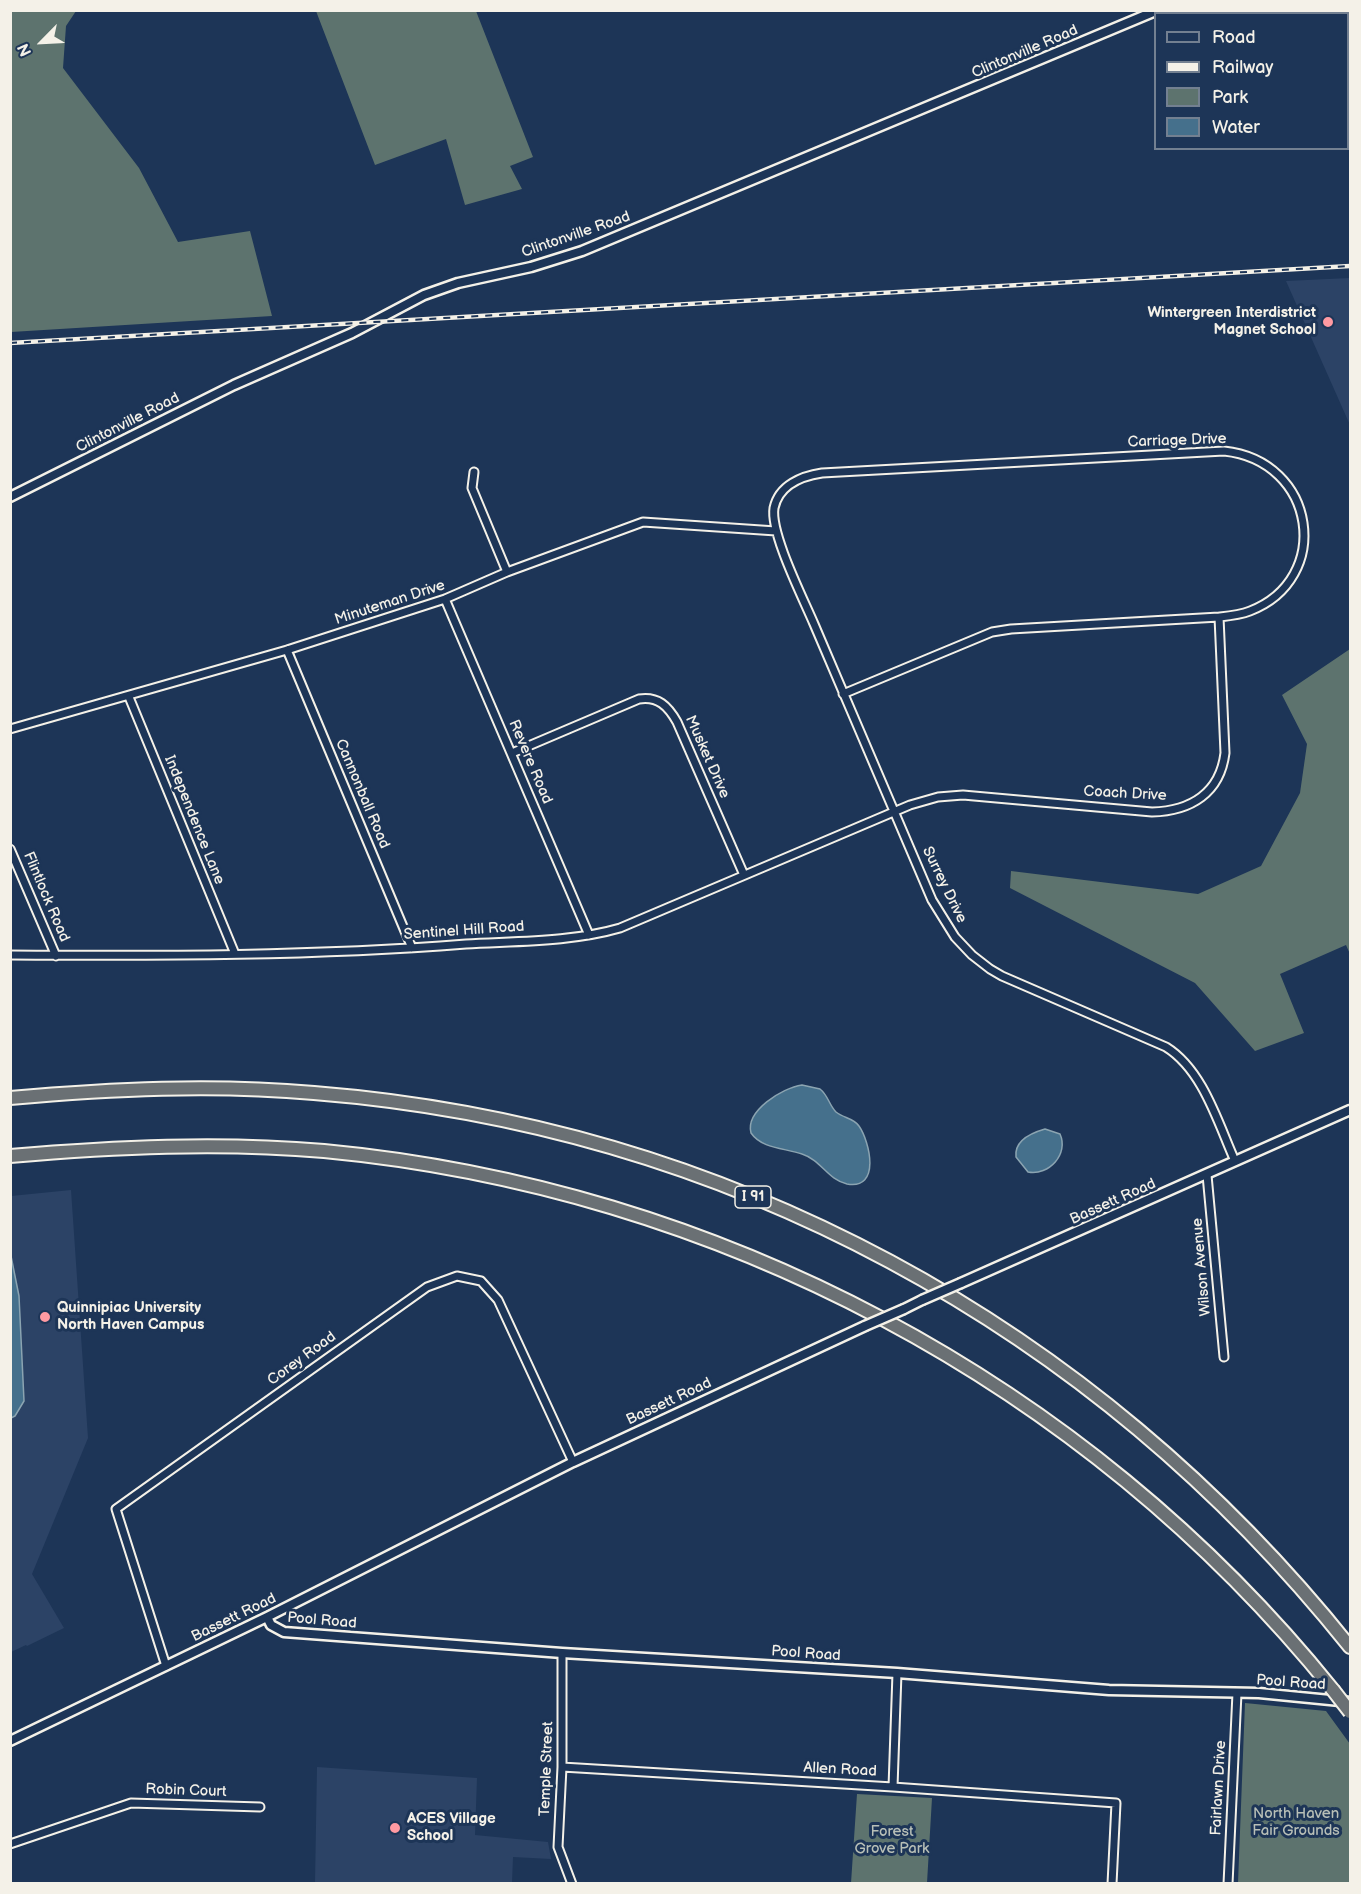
<!DOCTYPE html>
<html>
<head>
<meta charset="utf-8">
<style>
	body { margin:0 }
	#map { position:relative; width:1361px; height:1894px; overflow:hidden; background:#1d3557; font-family:"Balsamiq Sans",sans-serif }
	canvas { display:block }
	.frame { position:absolute; inset:0; border:12px solid #f4f1e8; pointer-events:none }
	.legend { position:absolute; left:1154px; top:12px; width:195px; height:138px; box-sizing:border-box; background:#1d3557; border:2px solid #738091; margin:0; padding:8px 10px; list-style:none; font-size:18px; color:#f4f1e8 }
	.legend li { display:flex; align-items:center; gap:12px; height:30px }
	.legend b { width:30px; border:2px solid #738091 }
	.north { position:absolute; left:12px; top:12px; width:60px; height:60px; -webkit-text-stroke:4px #1d3557; paint-order:stroke; rotate:246deg; font-size:16px; font-weight:700; line-height:24px; text-align:center; color:#f4f1e8 }
	.north::after { content:''; display:block; margin:auto; width:21px; height:27px; background:#f4f1e8; clip-path:polygon(50% 0,100% 100%,50% 72%,0 100%) }
</style>
</head>
<body>
<div id="map">
<canvas width="1361" height="1894"></canvas>
<div class="frame"></div>
<ul class="legend">
<li><b style="height:8px;background:#1d3557"></b>Road</li>
<li><b style="height:8px;background:#f4f1e8"></b>Railway</li>
<li><b style="height:16px;background:#5d736e"></b>Park</li>
<li><b style="height:16px;background:#45708c"></b>Water</li>
</ul>
<div class="north">N</div>
</div>
<script>
const ctx = document.querySelector('canvas').getContext('2d');
ctx.lineJoin = 'round';
function fill(path, color) {
  ctx.fillStyle = color;
  ctx.fill(path, 'evenodd');
}
function stroke(path, color, width, dash) {
  ctx.strokeStyle = color;
  ctx.lineWidth = width;
  ctx.lineCap = dash ? 'butt' : 'round';
  ctx.setLineDash(dash || []);
  ctx.stroke(path);
}
function label(font, color, halo, rows, align = 'center') {
  ctx.font = font + ' "Balsamiq Sans",sans-serif';
  ctx.lineWidth = 6;
  ctx.setLineDash([]);
  ctx.textBaseline = 'middle';
  ctx.strokeStyle = halo;
  ctx.fillStyle = color;
  for (const [text, x, y, turn = 0] of rows) {
    ctx.save();
    ctx.translate(x, y);
    ctx.rotate((+turn || 0) * Math.PI / 180);
    ctx.textAlign = isNaN(turn) ? turn : align;
    if (halo) ctx.strokeText(text, 0, 0);
    ctx.fillText(text, 0, 0);
    ctx.restore();
  }
}
const built = new Path2D(`
	M1350,278V425L1286,281Z
	M71,1190L88,1438L32,1574L64,1628L27,1646L26,1645L11,1652V1196Z
	M317,1767L477,1778L475,1835L548,1842L551,1859L513,1857L512,1883H315Z`);
const green = new Path2D(`
	M11,10L76,11L66,26L63,68L139,168L178,242L250,231L272,316L11,332Z
	M316,11H476L533,157L510,166L522,189L465,205L446,139L375,165Z
	M1350,649V954L1346,945L1280,974L1304,1033L1255,1051L1195,983L1010,888L1011,871L1198,894L1261,866L1300,793L1307,744L1282,695Z
	M1245,1703L1326,1711L1350,1744V1883H1238Z
	M857,1794L932,1798L927,1883H851Z`);
const water = new Path2D(`
	M802,1085L820,1089C828,1095 829,1105 836,1112C843,1118 854,1118 859,1126C870,1142 881,1190 847,1184C828,1180 821,1160 802,1154C785,1148 762,1149 751,1133C745,1111 782,1088 802,1085Z
	M1045,1129L1060,1134C1069,1154 1049,1176 1028,1172L1016,1157C1014,1141 1031,1133 1045,1129Z
	M10,1251L19,1296L24,1401L15,1416L11,1418Z`);
const minor = new Path2D(`
	M474,472L472,488L507,572
	M445,599L589,935
	M287,650L412,948
	M843,694L992,632L1011,629L1219,617C1229,616 1240,615 1250,611C1333,579 1317,461 1224,451L822,473C802,476 779,485 774,508C770,533 803,598 814,624C853,716 893,807 932,900L955,937L972,955L990,969L1002,976L1166,1047C1203,1070 1218,1123 1235,1161
	M129,697L235,954
	M10,729L287,650L445,599L507,572L643,522L776,531
	M512,753L639,699C658,696 668,706 677,722L744,875
	M10,849L56,956
	M10,955C162,956 315,956 466,944C516,941 572,942 620,928L910,805L938,797L963,795L1152,812C1191,811 1220,793 1225,753L1219,617
	M1207,1175L1224,1357
	M562,1653V1767L558,1847L572,1884
	M166,1666L116,1509L427,1287L457,1276L481,1281L498,1300L573,1462
	M562,1767L893,1787L1116,1803L1112,1884
	M893,1787L897,1673
	M10,1844L131,1803L260,1807
	M1228,1884L1237,1693`);
const tertiary = new Path2D(`
	M10,497L234,385L352,333L424,295L458,283L531,267L582,251L1158,10
	M961,1283L1350,1110
	M904,1309L922,1300
	M267,1617L271,1625L284,1632L562,1653L897,1673L1109,1690L1259,1693L1350,1702
	M10,1741L267,1617L573,1462L865,1326`);
const motorway = new Path2D(`
	M10,1098C112,1089 212,1084 314,1093C726,1126 1093,1325 1350,1647
	M10,1156C115,1147 219,1142 324,1151C716,1188 1085,1382 1333,1690`);
const rail = new Path2D(`
	M10,343L1350,266`);
const tertiaryBridge = new Path2D(`
	M922,1300L961,1283
	M865,1326L904,1309`);
const motorwayBridge = new Path2D(`
	M1333,1690L1350,1712`);
const markers = [
	[1328,322,6,"#ff9aa2"],
	[45,1317,6,"#ff9aa2"],
	[395,1828,6,"#ff9aa2"]
];
const shields = [
	[753,1197,36]
];
const shieldNames = [
	["I 91",753,1197]
];
const streetNames = [
	["Clintonville Road",1025,52,-23],
	["Clintonville Road",576,235,-19],
	["Clintonville Road",128,423,-27],
	["Carriage Drive",1177,441,-2],
	["Minuteman Drive",390,603,-18],
	["Musket Drive",707,757,66],
	["Revere Road",530,762,67],
	["Cannonball Road",362,794,67],
	["Coach Drive",1125,794,3],
	["Independence Lane",194,820,68],
	["Surrey Drive",944,885,64],
	["Flintlock Road",46,897,67],
	["Sentinel Hill Road",464,931,-4],
	["Bassett Road",1113,1202,-24],
	["Wilson Avenue",1202,1267,-95],
	["Corey Road",302,1359,-36],
	["Bassett Road",669,1402,-25],
	["Bassett Road",234,1618,-26],
	["Pool Road",322,1621,5],
	["Pool Road",806,1654,4],
	["Pool Road",1291,1683,4],
	["Temple Street",547,1769,-88],
	["Allen Road",840,1770,3],
	["Fairlawn Drive",1219,1788,-87],
	["Robin Court",186,1791,2]
];
const poiNames = [
	["Wintergreen Interdistrict",1316,313,"right"],
	["Magnet School",1316,330,"right"],
	["Quinnipiac University",57,1308],
	["North Haven Campus",57,1325],
	["ACES Village",407,1819],
	["School",407,1836]
];
const parkNames = [
	["North Haven",1296,1814],
	["Fair Grounds",1296,1831],
	["Forest",892,1832],
	["Grove Park",892,1849]
];
fill(built, '#2c4366');
fill(green, '#5d736e');
fill(water, '#45708c');
stroke(water, '#8ba4b1', 1.5);
stroke(minor, '#f4f1e8', 11);
stroke(tertiary, '#f4f1e8', 13);
stroke(motorway, '#f4f1e8', 16);
stroke(minor, '#1d3557', 7);
stroke(tertiary, '#1d3557', 8);
stroke(motorway, '#6a7074', 12);
stroke(rail, '#f4f1e8', 4.5);
stroke(rail, '#1d3557', 2, [7]);
stroke(tertiaryBridge, '#f4f1e8', 13, []);
stroke(motorwayBridge, '#f4f1e8', 16, []);
stroke(tertiaryBridge, '#1d3557', 8);
stroke(motorwayBridge, '#6a7074', 12);
for (const [x, y, r, color] of markers) {
  const dot = new Path2D();
  dot.arc(x, y, r, 0, 2 * Math.PI);
  ctx.fillStyle = color;
  ctx.fill(dot);
  stroke(dot, '#1d3557', 2);
}
for (const [x, y, w] of shields) {
  const box = new Path2D();
  box.roundRect(x - w / 2, y - 11, w, 22, 4.5);
  ctx.fillStyle = '#1d3557';
  ctx.fill(box);
  stroke(box, '#f4f1e8', 1.5);
}
label('bold 14px', '#f4f1e8', null, shieldNames);
label('15px', '#f4f1e8', '#1d3557', streetNames);
label('bold 15px', '#f4f1e8', '#1d3557', poiNames, 'left');
label('15px', '#b8bfb7', '#1d3557', parkNames);
</script>
</body>
</html>
